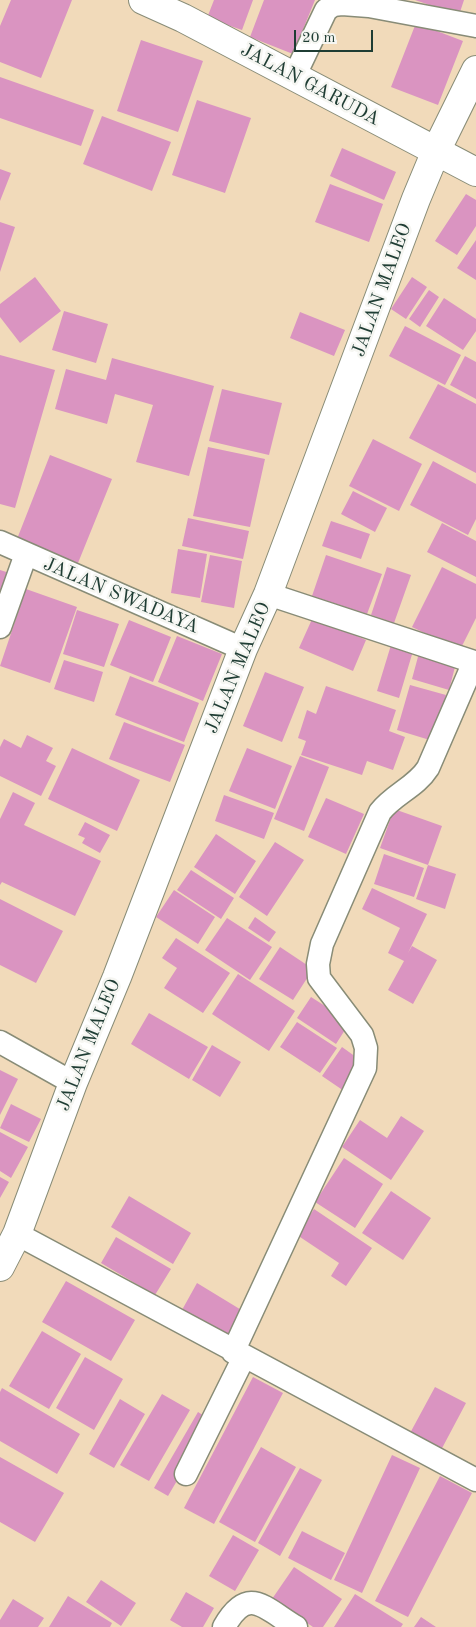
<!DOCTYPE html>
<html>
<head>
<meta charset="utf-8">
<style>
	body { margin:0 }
	#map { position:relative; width:476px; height:1627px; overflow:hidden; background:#f1daba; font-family:"Old Standard TT",serif }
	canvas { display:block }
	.scale { position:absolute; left:294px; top:30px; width:79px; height:22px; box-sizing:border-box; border:2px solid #1f3d34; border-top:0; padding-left:6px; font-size:15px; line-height:18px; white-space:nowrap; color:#1f3d34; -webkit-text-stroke:4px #f6f6f2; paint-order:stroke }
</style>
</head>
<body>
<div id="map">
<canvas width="476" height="1627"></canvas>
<div class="scale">20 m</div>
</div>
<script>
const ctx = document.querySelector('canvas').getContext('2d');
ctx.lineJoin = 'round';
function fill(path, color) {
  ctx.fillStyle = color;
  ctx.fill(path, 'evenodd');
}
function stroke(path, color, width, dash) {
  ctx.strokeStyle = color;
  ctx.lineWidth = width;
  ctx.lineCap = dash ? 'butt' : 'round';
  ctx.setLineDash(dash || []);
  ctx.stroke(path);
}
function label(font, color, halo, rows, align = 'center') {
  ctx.font = font + ' "Old Standard TT",serif';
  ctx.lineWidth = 5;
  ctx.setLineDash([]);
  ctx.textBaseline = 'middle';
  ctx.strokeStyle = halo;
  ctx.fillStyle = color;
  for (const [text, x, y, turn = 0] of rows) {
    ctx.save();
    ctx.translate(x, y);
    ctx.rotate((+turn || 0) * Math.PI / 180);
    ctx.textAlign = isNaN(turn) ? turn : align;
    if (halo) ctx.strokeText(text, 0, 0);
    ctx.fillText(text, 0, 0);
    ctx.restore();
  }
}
const building = new Path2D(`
	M11,0H72L41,78L0,62V26Z
	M214,0H253L242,30L207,18Z
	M264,0H315L293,54L250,37Z
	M415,0H464L459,15Z
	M416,23L463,41L438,105L391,87Z
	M141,40L203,61L178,132L117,111Z
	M0,77L94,110L81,146L0,118Z
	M197,100L251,118L225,193L172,175Z
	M102,116L171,142L152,191L83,164Z
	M342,148L396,172L384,200L330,176Z
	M0,169L11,173L0,201Z
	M330,184L383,204L369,242L315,222Z
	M466,194L476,200V226L457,255L435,241Z
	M0,222L15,227L0,272Z
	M476,240V280L457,268Z
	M35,277L61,311L20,343L0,317V304Z
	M412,277L427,287L406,319L391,309Z
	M429,290L439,297L420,327L409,319Z
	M444,298L476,319V331L463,350L426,326Z
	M64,311L108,324L96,363L52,350Z
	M300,312L345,330L334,356L290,338Z
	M405,326L461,355L445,385L389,356Z
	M0,355L55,370L15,508L0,504Z
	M465,356L476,362V399L450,385Z
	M112,358L214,386L189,476L136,462L153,405L115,394L107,424L55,409L66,369L106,380Z
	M438,384L476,404V473L409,438Z
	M222,389L282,403L269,455L209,441Z
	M373,439L422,464L399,511L349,486Z
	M208,447L265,459L250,527L193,516Z
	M50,455L112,479L78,563L17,539Z
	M433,461L476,484V519L468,535L410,505Z
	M353,491L387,508L375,532L341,514Z
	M188,518L249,531L243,559L182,546Z
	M331,521L370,534L361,559L322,546Z
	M442,523L476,541V577L427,552Z
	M178,549L207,554L200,598L171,593Z
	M210,555L242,561L234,608L201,602Z
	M326,555L382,574L367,614L312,596Z
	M387,567L411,575L394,623L371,615Z
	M442,567L476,584V618L460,650L412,627Z
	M0,570L16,575L0,618Z
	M26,589L77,607L50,683L0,666Z
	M77,610L119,624L104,667L63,654Z
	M313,617L366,640L353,671L299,648Z
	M129,620L171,637L153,682L110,665Z
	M177,636L222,654L203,701L158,682Z
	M391,645L413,651L399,698L377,691Z
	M419,653L456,663L449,690L412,679Z
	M64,660L103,672L94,702L54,689Z
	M265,672L304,687L282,742L243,726Z
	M130,676L199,703L184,742L115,715Z
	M410,685L446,695L433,741L397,730Z
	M326,686L396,710L389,731L405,737L393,770L367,761L362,775L301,755L306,741L298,738L307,710L316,714Z
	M124,722L185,745L170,782L109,759Z
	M27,735L53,748L46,761L56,766L41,796L0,776V747L4,739L21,748Z
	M72,748L140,780L117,831L48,799Z
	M247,748L292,766L275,809L229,791Z
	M300,756L329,767L304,831L274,819Z
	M13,792L35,803L24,825L101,861L75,916L2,882L0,885V819Z
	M224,795L274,813L264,839L215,821Z
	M326,798L364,814L346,854L308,837Z
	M394,809L442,826L428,865L380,848Z
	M85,822L110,835L100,853L82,843L85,838L78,835Z
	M216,834L256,861L235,894L194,867Z
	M275,842L304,860L267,916L239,897Z
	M384,854L424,868L414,897L374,884Z
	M428,865L456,874L445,909L416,899Z
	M191,870L234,898L221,919L177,890Z
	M372,888L427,914L408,953L412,946L437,960L413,1004L388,990L404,961L388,953L400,928L362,909Z
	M174,890L215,917L198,944L156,917Z
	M0,899L63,931L36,983L0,965Z
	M255,917L276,932L269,942L248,928Z
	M227,918L272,947L250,980L205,950Z
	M176,938L230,973L203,1013L164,988L177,968L162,958Z
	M280,947L313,969L293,1000L259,979Z
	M238,974L295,1011L269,1051L212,1014Z
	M311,997L350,1022L336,1044L297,1018Z
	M149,1013L208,1047L189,1079L131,1044Z
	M297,1022L337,1048L320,1073L280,1047Z
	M212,1045L241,1062L220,1097L192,1080Z
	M342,1047L363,1062L344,1091L322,1076Z
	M0,1070L18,1079L0,1115Z
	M11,1104L41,1119L29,1142L0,1128Z
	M401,1116L424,1131L391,1180L342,1147L360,1120L387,1138Z
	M0,1132L28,1147L11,1178L0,1171Z
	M344,1158L383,1184L355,1228L315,1202Z
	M0,1177L9,1182L0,1198Z
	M391,1191L431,1218L403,1260L362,1233Z
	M129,1196L191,1233L173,1264L111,1227Z
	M314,1209L372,1248L346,1286L331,1276L339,1263L297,1235Z
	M116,1237L171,1269L155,1295L101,1263Z
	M66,1281L135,1320L111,1361L42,1322Z
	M197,1283L243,1311L228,1337L182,1310Z
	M42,1331L81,1354L49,1409L9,1386Z
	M85,1357L123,1379L94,1430L56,1408Z
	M253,1377L283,1393L214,1524L184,1508Z
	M435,1387L466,1403L440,1452L409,1435Z
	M2,1388L80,1434L57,1474L0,1441V1392Z
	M162,1394L190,1410L149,1481L120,1465Z
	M120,1399L145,1414L114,1468L89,1454Z
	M198,1412L212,1421L168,1496L154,1488Z
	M261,1447L296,1467L255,1542L219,1522Z
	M392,1455L420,1468L362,1593L334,1580Z
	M0,1457L64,1493L35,1542L0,1522Z
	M300,1468L322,1480L280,1556L258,1543Z
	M440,1476L472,1493L408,1617L375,1601Z
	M302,1531L345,1553L331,1580L288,1558Z
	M233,1535L259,1550L235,1591L209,1576Z
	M294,1567L342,1599L323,1627H313L272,1599Z
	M101,1580L136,1603L121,1626L86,1602Z
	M186,1592L214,1608L203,1627H182L170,1620Z
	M355,1594L403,1624L401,1627H334Z
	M68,1596L112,1623L110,1627H49Z
	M13,1599L44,1618L38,1627H0V1620Z
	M421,1617L436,1627H414Z`);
const minor = new Path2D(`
	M294,77L326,10L333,5L342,4L369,6L476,26
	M0,542L243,649
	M0,627L26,554
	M0,1042L73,1083
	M17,1234L476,1480
	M233,1352L365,1068L366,1048L362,1035L319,978L318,964L322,944L380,812C394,794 416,787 428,768L474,662L268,594
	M186,1474L244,1357
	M224,1627C248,1585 263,1607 296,1627`);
const tertiary = new Path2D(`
	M143,0L183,18L476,172
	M0,1267L17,1234L73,1083L117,977L243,649L268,594L416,199L436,151L476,70`);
const streetNames = [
	["JALAN GARUDA",310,85,28],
	["JALAN MALEO",382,290,-70],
	["JALAN SWADAYA",121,596,23],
	["JALAN MALEO",238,668,-67],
	["JALAN MALEO",89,1045,-68]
];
fill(building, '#da94c1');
stroke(minor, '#888c77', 25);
stroke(tertiary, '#888c77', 30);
stroke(minor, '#fff', 22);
stroke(tertiary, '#fff', 28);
label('19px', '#1f3d34', '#f6f6f2', streetNames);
</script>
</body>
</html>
